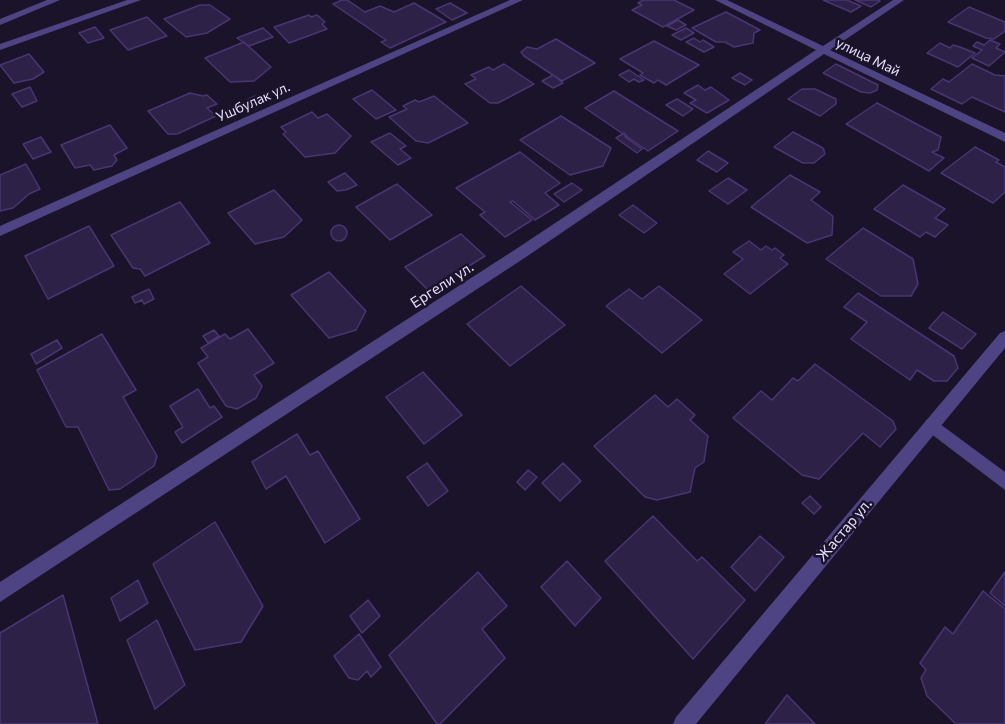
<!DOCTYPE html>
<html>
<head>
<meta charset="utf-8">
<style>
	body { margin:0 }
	canvas { display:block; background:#1a1329 }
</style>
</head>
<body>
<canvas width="1005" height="724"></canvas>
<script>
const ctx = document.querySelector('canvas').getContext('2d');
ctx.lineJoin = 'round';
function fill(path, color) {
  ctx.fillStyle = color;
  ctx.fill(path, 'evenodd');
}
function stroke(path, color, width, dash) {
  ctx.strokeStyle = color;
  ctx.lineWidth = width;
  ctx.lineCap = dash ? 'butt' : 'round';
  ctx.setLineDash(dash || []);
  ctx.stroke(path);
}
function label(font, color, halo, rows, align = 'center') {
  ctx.font = font + ' Commissioner,sans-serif';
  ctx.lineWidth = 5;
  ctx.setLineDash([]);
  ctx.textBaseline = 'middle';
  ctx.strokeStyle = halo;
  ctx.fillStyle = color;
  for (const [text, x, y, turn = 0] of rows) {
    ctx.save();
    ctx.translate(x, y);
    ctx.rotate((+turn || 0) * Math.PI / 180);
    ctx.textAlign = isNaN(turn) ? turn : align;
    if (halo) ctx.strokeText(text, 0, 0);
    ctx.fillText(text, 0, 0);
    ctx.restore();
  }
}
const building = new Path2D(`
	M342,0H347L365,12L380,6L394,12L414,3L446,22L390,48L381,42L386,40L333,4Z
	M643,0H674L694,10L663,27L632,10L642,5L638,3Z
	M823,0H847L861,6L851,12Z
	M855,0H877L880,1L871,7Z
	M450,3L467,13L452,20L436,9Z
	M200,5H210L230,19L207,33L186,37L164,19Z
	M969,7L1005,22V31L994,39L986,38L948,22Z
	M726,12L760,30L754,33L753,43L734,47L725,42H716L692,28Z
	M309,15L311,17L317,15L325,22L322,24L327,29L289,43L274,27Z
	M147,17L167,36L128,50L110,30Z
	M678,20L686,25L676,30L667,26Z
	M95,27L104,38L88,43L79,33Z
	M263,28L273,37L249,46L237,38Z
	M686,28L694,33L681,40L672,35Z
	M694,38L700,42L703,40L714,47L704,52L686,42Z
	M556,39L595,63L562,81L524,56L521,52L527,47L537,49Z
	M990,40L1000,44L996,48L1005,52L989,66L972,58L982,50L973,46L977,42L984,45Z
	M654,41L699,65L666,85L658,80L654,83L640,75L643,73L620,59Z
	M244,42L271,67L254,81L230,82L205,58Z
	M940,43L950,48L953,45L960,47L975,53L958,67L927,53Z
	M29,54L44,72L33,79L14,83L0,65Z
	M504,64L534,84L498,103H490L465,84L476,79L471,75L489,67L493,70Z
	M836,64L878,85L877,90L870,93L861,92L823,73Z
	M972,64L995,75L1005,76V112L972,97L962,104L931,89L943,79L949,82Z
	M629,70L644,80L639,82L634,79L629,82L619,75Z
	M740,73L752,80L745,85L732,78Z
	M553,75L563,83L553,88L542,81Z
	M698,85L705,90L711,87L729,100L707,113L690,103L696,100L684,93Z
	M30,87L37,101L22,107L12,94Z
	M802,89H815L836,99V104L820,116L788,99Z
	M372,90L396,110L376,119L353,99Z
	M614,91L678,131L648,151L585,108Z
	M190,93L203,96L207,95L217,104L207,108L216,116L177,134H168L148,111Z
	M255,96L263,103L255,107L247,100Z
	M434,96L468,123L428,143L416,141L389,117L407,109L403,106L415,100L419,102Z
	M677,99L693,109L683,116L666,105Z
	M877,103L941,137L938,150L932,152L944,158L929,171L846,124Z
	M312,112L318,118L327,114L351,136L335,153L305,157L283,134L286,132L281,127Z
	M561,116L611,148L603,166L570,175L520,140Z
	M110,125L127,148L114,155L117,160L112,166L94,170L90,165L75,168L61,145Z
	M793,132L823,148L825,154L814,163H803L774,147Z
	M390,133L406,146L400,149L411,158L398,165L371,142Z
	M624,133L627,136L625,137L642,149L637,153L616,138Z
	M41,137L51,152L33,159L23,144Z
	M975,147L999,160L996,162L1005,167V192L993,203L941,173Z
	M708,151L728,163L717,172L697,160Z
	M520,152L560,183L545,193L559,205L535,220L513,201L510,202L532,220L505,237L480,215L485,212L456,188Z
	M26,164L40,189L29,194L13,208L0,211V175Z
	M345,173L357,185L346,190L337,191L328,182Z
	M790,175L820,192L811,200L833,216L832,235L807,243L751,207Z
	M728,178L747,190L728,204L709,191Z
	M572,183L582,190L564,202L554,194Z
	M397,184L432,215L390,240L356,207Z
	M903,185L945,209L935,218L948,225L935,237L926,232L920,237L874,209Z
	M274,190L302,220L284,237L255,244L228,213Z
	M180,202L210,243L145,276L140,269L133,268L111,235Z
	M633,205L657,223L644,233L619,215Z
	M331 233a8 8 0 1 1 16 0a8 8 0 1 1-16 0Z
	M89,226L114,266L48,299L25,256Z
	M863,228L913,259L918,284L911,296H881L826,259Z
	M461,234L485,256L429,291L405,267Z
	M749,241L761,250L766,246L772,250L775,248L784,255L780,258L788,264L750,294L724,274L743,259L733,252Z
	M329,272L366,311L356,330L329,338L291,295Z
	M521,286L565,325L510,366L467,324Z
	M659,286L702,320L662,353L606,306L629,289L642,299Z
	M149,289L154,299L144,304L142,300L135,303L132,297Z
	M858,293L954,356L958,368L947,381H934L917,370L910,380L851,339L867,322L844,307Z
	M943,312L976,334L962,349L929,328Z
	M248,329L274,363L254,375L262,386L256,398L237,409L226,406L198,363L208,357L201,348L225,334L230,339Z
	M214,330L219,336L208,343L203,336Z
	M102,334L136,390L123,397L157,456L154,466L120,489L109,490L78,427H66L37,370Z
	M57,340L62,348L36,364L31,354Z
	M815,364L893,421L896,429L880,447L863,433L819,479L802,475L733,418L761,391L772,400L793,378L798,381Z
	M423,372L462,415L424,444L386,397Z
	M198,389L210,408L214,406L222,417L182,443L175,432L183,427L170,406Z
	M655,395L668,407L677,399L695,415L690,420L708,436L704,462L695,468L690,492L657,500L645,497L594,446Z
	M297,434L310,455L318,451L360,519L325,543L286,476L266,489L252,462Z
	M427,463L448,491L428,506L407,477Z
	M563,463L581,481L560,501L542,483Z
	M528,470L537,477L525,490L517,482Z
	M810,496L821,507L814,514L802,503Z
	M653,516L697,561L702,557L745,600L693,659L605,561Z
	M215,522L263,606L241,642L195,650L153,564Z
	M760,536L784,557L755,591L731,567Z
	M567,561L601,598L575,626L541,587Z
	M478,572L507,606L482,629L505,658L440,724H437L389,655Z
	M1005,572V606L990,593Z
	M138,580L148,603L120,621L111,598Z
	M983,591L1005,609V724H956L927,696L921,678L926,670L920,663L945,627L953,634Z
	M63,595L98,724H0V633Z
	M368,600L380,616L362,633L350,616Z
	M157,620L185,685L155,709L127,640Z
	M359,634L381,667L371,677L367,671L358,680L349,678L334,656Z
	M787,695L815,724H765Z`);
const service = new Path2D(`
	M932,418L1005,472V490L926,430L924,425L926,420Z`);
const minor = new Path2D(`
	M47,0H60L0,25V19Z
	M127,0H141L0,50V44Z
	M510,0H523L0,236V226Z
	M715,0H727L823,46L893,0H904L830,50L1005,133V142L824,54L526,257L0,602V582L516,249L816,50Z
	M1005,331V348L696,724H673L676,717L1000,333Z`);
const farStreetnames = [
	["улица Май",868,57,26],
	["Ушбулак ул.",253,102,-24]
];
const streetNames = [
	["Ергели ул.",442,285,-33],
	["Жастар ул.",844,530,-50]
];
fill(building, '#2e2148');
stroke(building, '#493571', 1.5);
fill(service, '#4e4383');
fill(minor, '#4e4383');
label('14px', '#e5defc', '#1a1329', farStreetnames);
label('15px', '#e5defc', '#1a1329', streetNames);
</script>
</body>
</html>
